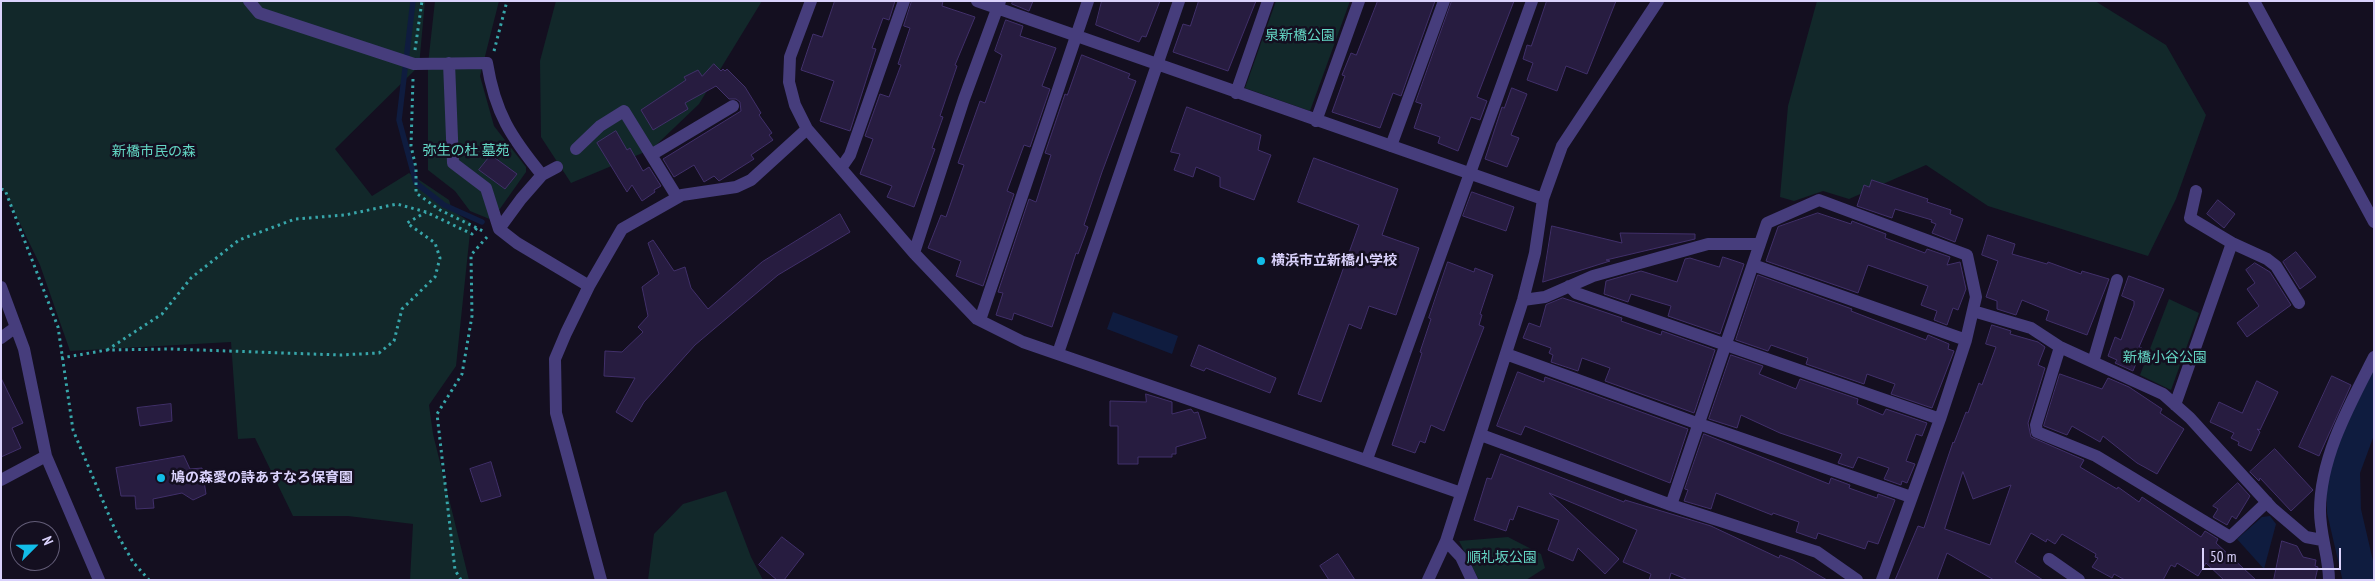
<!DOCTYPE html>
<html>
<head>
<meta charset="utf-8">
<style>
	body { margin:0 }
	#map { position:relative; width:2375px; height:581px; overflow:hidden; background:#140f20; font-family:"PT Sans Narrow",sans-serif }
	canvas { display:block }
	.frame { position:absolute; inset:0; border:2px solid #dad2fc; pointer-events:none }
	.north { position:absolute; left:10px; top:521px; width:50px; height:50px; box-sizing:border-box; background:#140f20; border:1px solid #635d78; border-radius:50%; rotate:67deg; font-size:14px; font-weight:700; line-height:20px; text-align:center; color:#dad2fc }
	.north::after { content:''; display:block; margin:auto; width:18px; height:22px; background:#12bde8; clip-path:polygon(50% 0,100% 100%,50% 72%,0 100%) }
	.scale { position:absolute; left:2202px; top:548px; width:139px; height:22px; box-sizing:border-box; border:2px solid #dad2fc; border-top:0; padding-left:6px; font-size:15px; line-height:18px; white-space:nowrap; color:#dad2fc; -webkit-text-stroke:4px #140f20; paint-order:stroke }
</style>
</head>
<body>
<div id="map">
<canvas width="2375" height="581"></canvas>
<div class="frame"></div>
<div class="north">N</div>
<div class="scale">50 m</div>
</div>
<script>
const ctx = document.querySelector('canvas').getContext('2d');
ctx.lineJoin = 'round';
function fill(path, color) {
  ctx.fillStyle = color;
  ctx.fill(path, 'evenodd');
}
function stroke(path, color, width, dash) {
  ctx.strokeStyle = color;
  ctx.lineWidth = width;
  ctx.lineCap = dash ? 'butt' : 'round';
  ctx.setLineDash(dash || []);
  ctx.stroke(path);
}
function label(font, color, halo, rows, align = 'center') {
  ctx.font = font + ' "PT Sans Narrow","Noto Sans JP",sans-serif';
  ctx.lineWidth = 5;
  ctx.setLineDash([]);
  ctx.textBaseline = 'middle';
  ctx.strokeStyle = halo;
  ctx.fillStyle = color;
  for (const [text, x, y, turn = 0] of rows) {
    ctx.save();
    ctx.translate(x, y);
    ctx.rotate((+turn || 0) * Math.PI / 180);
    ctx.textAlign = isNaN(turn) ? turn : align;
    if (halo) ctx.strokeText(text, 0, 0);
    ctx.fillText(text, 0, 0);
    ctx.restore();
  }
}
const green = new Path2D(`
	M1,1H425L419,66L335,149L372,196L409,173L449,200L452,210L471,223L456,366L429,405L433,434L469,580H410L413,524L348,516H293L255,438L238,439L231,342L70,351L40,265L1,184Z
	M435,1H499L480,76L494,126L526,167V172L492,220L470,211L455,191L428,170V64Z
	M556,1H762L699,104L652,149L571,183L541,137L540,61Z
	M1276,1H1350L1310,111L1245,88Z
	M1817,1H2095L2166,45L2206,115L2176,199L2148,256L1988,206L1926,165L1849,199L1823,191L1794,201L1780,197L1788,106Z
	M2169,299L2199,313L2171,390L2140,375Z
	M726,491L751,557L763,580H648L654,534L683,504Z
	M1508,537L1541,554L1545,568L1526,580H1479L1459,541Z`);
const water = new Path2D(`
	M1113,312L1178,336L1172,354L1107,329Z
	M2270,516L2276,524L2264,569L2237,539L2262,517Z`);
const stream = new Path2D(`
	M413,1L399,120L416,183L444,205L482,222`);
const river = new Path2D(`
	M2360,580L2344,511L2343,470L2374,386`);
const building = new Path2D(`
	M835,1H895L889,20L883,18L872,48L876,49L850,131L820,121L834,81L801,70L813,34L822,37Z
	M912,1H943L942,6L975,17L955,65L957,66L940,116L943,117L932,148L935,149L914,207L887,197L892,186L860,174L873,139L865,136L880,94L889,97L901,65L898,64L910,28L904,26Z
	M1013,1H1033L1029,11L1012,4Z
	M1102,1H1160L1146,37L1142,36L1139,42L1096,25Z
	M1199,1H1256L1228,71L1173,52L1183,24L1190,26Z
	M1378,1H1435L1401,96L1393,93L1380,128L1332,112L1345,76L1342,75L1351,53L1356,55Z
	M1452,1H1514L1477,97L1487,101L1480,120L1471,117L1458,151L1438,143L1440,137L1414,128L1422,104L1416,102Z
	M1547,1H1616L1587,74L1566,66L1557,91L1527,80L1533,63L1523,59L1527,45L1531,46Z
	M1006,20L1023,26L1020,36L1056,48L1042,86L1050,89L1030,147L1024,145L1007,191L1014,194L983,286L956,276L961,261L928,248L941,215L946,217L964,165L958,163L980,101L985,103L1002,55L995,51Z
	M1082,55L1130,74L1128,78L1136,81L1102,172L1084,225L1088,227L1078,254L1076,253L1052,327L1014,313L1012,320L996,315L1003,293L998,292L1029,199L1036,202L1051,155L1045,153L1065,94L1067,95Z
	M714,64L721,71L723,69L725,71L727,69L745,87L761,113L759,115L772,133L769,135L773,140L751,155L754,159L719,181L714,176L704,182L694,165L674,177L663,159L741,111L740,102L736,99H729L716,86L685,103L688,109L653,130L641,110L686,80L684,77L698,70L702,76Z
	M1512,88L1527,94L1511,135L1519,138L1507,167L1485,159L1502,107L1504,108Z
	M1187,107L1261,135L1258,150L1271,155L1254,200L1220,187V177L1196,167L1193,177L1174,170L1180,154L1171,152Z
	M616,131L627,150L630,148L643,171L649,167L661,186L654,190L655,192L642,201L632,185L627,192L597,143Z
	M491,155L517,174L505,189L479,170Z
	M1314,158L1398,189L1382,235L1419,248L1396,315L1369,306L1361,329L1349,324L1321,402L1298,394L1359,225L1298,202Z
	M1872,180L1928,199L1927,202L1951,210L1950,214L1963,219L1955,242L1932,233L1936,224L1931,222L1932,220L1895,209L1892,218L1857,206L1864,185L1869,187Z
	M1472,192L1514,207L1506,231L1463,216Z
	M2218,200L2235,214L2224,228L2207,214Z
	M1818,213L1851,224L1852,221L1886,234L1885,238L1925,253L1927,249L1950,257L1947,265L1960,262L1966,289L1958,310L1953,308L1947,325L1934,320L1937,311L1921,305L1928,286L1868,265L1858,293L1766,261L1778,227Z
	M840,214L850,232L778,275L695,345L644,402L632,422L616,412L635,378L604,376L605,351L622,352L643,332L638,327L648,316L642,287L659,274L648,243L653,240L674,271L685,267L691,288L708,309L762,262Z
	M1552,226L1622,243L1620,233L1695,234V239L1606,260L1610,261L1543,282Z
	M1988,235L2015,244L2012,254L2047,264L2048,262L2081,274L2082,271L2109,279L2087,335L2046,320L2049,311L2022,300L2016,315L1997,309V301L1986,297L1998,261L1982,255Z
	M2296,252L2316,277L2300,289L2283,262Z
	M1723,257L1744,264L1720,334L1668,316L1671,306L1631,294L1628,302L1604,294L1606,281L1641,271L1677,282L1685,259L1690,258L1719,267Z
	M1448,262L1474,272L1475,268L1493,275L1480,314L1482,315L1479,325L1484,327L1444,431L1431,425L1425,443L1420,441L1415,453L1392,445L1422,353L1420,352L1431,319L1429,318Z
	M2255,263L2270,272L2291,305L2247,337L2237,323L2259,306L2247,289L2255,283L2246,270Z
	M1758,275L1852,309L1851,311L1926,340L1928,335L1949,344L1948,349L1954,351L1932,408L1891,394L1895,384L1867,374L1864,384L1806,364L1808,358L1771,345L1768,351L1736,340Z
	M2129,276L2164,289L2139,347L2142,348L2133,371L2115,363L2117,360L2108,356L2115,337L2121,340L2134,305V301L2122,296Z
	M1563,298L1622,318L1621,321L1661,335L1662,331L1715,350L1694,413L1605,381L1610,368L1582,358L1578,371L1551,362L1553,355L1549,353L1551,348L1523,338L1529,323L1540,327L1546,305Z
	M1992,325L2011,331L2010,334L2038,342L2045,347L2038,365L2045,368L2028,423L2031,437L2084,460L2080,467L2117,489L2118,487L2139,502L2142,497L2201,537L2205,531L2218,539L2216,543L2256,580H2224L2206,563L2198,576L2177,563L2175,567L2171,565L2163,580H2125L2114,574L2112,578L2092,567L2098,558L2095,557L2096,554L2062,534L2055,544L2047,539L2046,542L2031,533L2015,562L2043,580H1994L1947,553L1937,580H1895L1918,526L1924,528L1953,442L1954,443L1966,412L1968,413L1979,383L1982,385L1996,347L1986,344ZM1963,472L1973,499L2011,485L1990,545L1945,529Z
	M1199,345L1276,378L1270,393L1206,368L1204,371L1191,366Z
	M1731,355L1763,366L1759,374L1796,389L1800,379L1858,399L1857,404L1883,415L1886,409L1927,423L1922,436L1916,434L1906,461L1915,464L1907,483L1902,481L1901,485L1884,479L1889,468L1858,457L1853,468L1838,463L1842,454L1780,433L1741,415L1737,428L1709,419Z
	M1518,372L1544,382L1545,377L1688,429L1670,483L1525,426L1521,435L1497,426Z
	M2060,374L2102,389L2108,378L2129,387L2162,409L2160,413L2184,429L2157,474L2137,463L2103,436L2100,442L2072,426L2067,435L2044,426Z
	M2332,376L2351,385L2319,456L2299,447Z
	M1,378L23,423L12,428L21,448L1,457Z
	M2257,381L2278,392L2260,430L2257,429L2260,432L2251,451L2238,445L2239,442L2231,438L2234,433L2210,422L2219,402L2242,413Z
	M1146,394L1172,402V414L1191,409L1194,413L1198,412L1206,438L1176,447V454H1172V457H1138V464H1118V426H1110V401L1146,402Z
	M171,404L172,421L140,426L137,408Z
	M1704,434L1829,484L1831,478L1850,485L1849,488L1877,498L1878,494L1895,500L1878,544L1868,541L1865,549L1818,533L1816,539L1796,532L1799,522L1773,513L1772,515L1716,493L1711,509L1684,501L1688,490L1685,489Z
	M2275,449L2313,490L2291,511L2260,478L2259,481L2250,472Z
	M1501,454L1624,502L1625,500L1711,526L1779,558L1780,555L1793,560L1827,580H1688L1671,573L1669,580H1649L1651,574L1623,562L1637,530L1549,493L1619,559L1605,574L1578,548L1573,561L1548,550L1559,520L1518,506L1513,520L1510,519L1506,531L1474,520L1487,478L1491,479Z
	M184,456L190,469L202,468L206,494L193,500L182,493L153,499L154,508L136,509L135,496H121L116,468Z
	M491,462L501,496L481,502L470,469Z
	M2238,483L2250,496L2236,519L2232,516L2227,525L2213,517L2218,509L2213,506Z
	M782,537L804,554L784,580H777L759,565Z
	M2282,541L2297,546L2303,557L2316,560L2315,566L2318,567L2315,580H2274Z
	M1338,554L1355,580H1329L1320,566Z`);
const path = new Path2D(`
	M415,50L422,1
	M494,51L507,1
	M413,79L411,146L416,168V193L440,210L485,232
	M1,189L5,190L58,327L73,430L116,532L133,562L149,580
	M107,350L162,314L191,278L239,240L295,219L345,215L397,204L426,212L472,234L477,228
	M61,358L107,350L172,349L340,355L379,353L394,341L402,309L435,277L440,258L435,243L407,223L426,212
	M461,580L455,570L437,414L462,374L472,316L471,255L487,237`);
const minor = new Path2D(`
	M249,1L259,13L414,64L487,63C495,113 511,137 542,175L521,199L499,229L517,243L589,286
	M811,1L790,57L789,82L795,105L807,129L914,253L977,319L1023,342L1461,493
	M977,1L1543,199
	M2254,1L2374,222
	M449,63L453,163L486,188L499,229
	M1236,93L1268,1
	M1316,121L1359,1
	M1391,146L1444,1
	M576,149L600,126L624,111L677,197
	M651,155L733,106
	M841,168L850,155L904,1
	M542,175L557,167
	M2196,191L2190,218L2232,243L2267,259L2276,266L2299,303
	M914,253L964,99L1000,1
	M1753,265L1966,340
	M1569,286L1576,293L1940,419
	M1,287L24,349L46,456L99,580
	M1523,300L1545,297L1593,276L1708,244H1760
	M1973,311L2031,328L2060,347
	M980,320L1088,1
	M1,338L16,327
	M1058,353L1179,1
	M1506,354L1699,424L1911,497
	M2093,362L2117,280
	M2175,405L2232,243
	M1481,435L1671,505L1817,552L1857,580
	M1367,459L1532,1
	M1,480L46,456
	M2267,502L2230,537L2096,456L2037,432L2036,425L2060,347L2163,394L2190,418L2272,508L2306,537L2322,540
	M1671,505L1767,223L1819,200L1967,255L1976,297L1966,340L1940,419L1882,580
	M1446,541L1461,557L1472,580
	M2049,559L2079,580
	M601,580L556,413L555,359L566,333L589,286L622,229L682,195L736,187L751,180L807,129
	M1428,580L1446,541L1523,300L1535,253L1543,199L1562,146L1658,1
	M2329,580C2329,557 2320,535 2320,511C2320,457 2350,404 2374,357`);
const markers = [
	[1261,261,5,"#12bde8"],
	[161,478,5,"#12bde8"]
];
const parkNames = [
	["泉新橋公園",1300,36],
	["弥生の杜 墓苑",466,151],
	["新橋市民の森",154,152],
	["新橋小谷公園",2165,358],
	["順礼坂公園",1502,558]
];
const poiNames = [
	["横浜市立新橋小学校",1271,261],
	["鳩の森愛の詩あすなろ保育園",171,478]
];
fill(green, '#12282a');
fill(water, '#0f1c3f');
stroke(stream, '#0f1c3f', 5.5);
stroke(river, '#0f1c3f', 34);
fill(building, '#271c40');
stroke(building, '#41306a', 1);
stroke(path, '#37a6aa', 3, [2.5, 4]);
stroke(minor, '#463d7c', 12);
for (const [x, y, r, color] of markers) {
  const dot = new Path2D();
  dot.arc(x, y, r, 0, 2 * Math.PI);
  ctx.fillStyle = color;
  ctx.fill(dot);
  stroke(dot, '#140f20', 2);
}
label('14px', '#63d6c4', '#140f20', parkNames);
label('bold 14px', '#dad2fc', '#140f20', poiNames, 'left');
</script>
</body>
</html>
